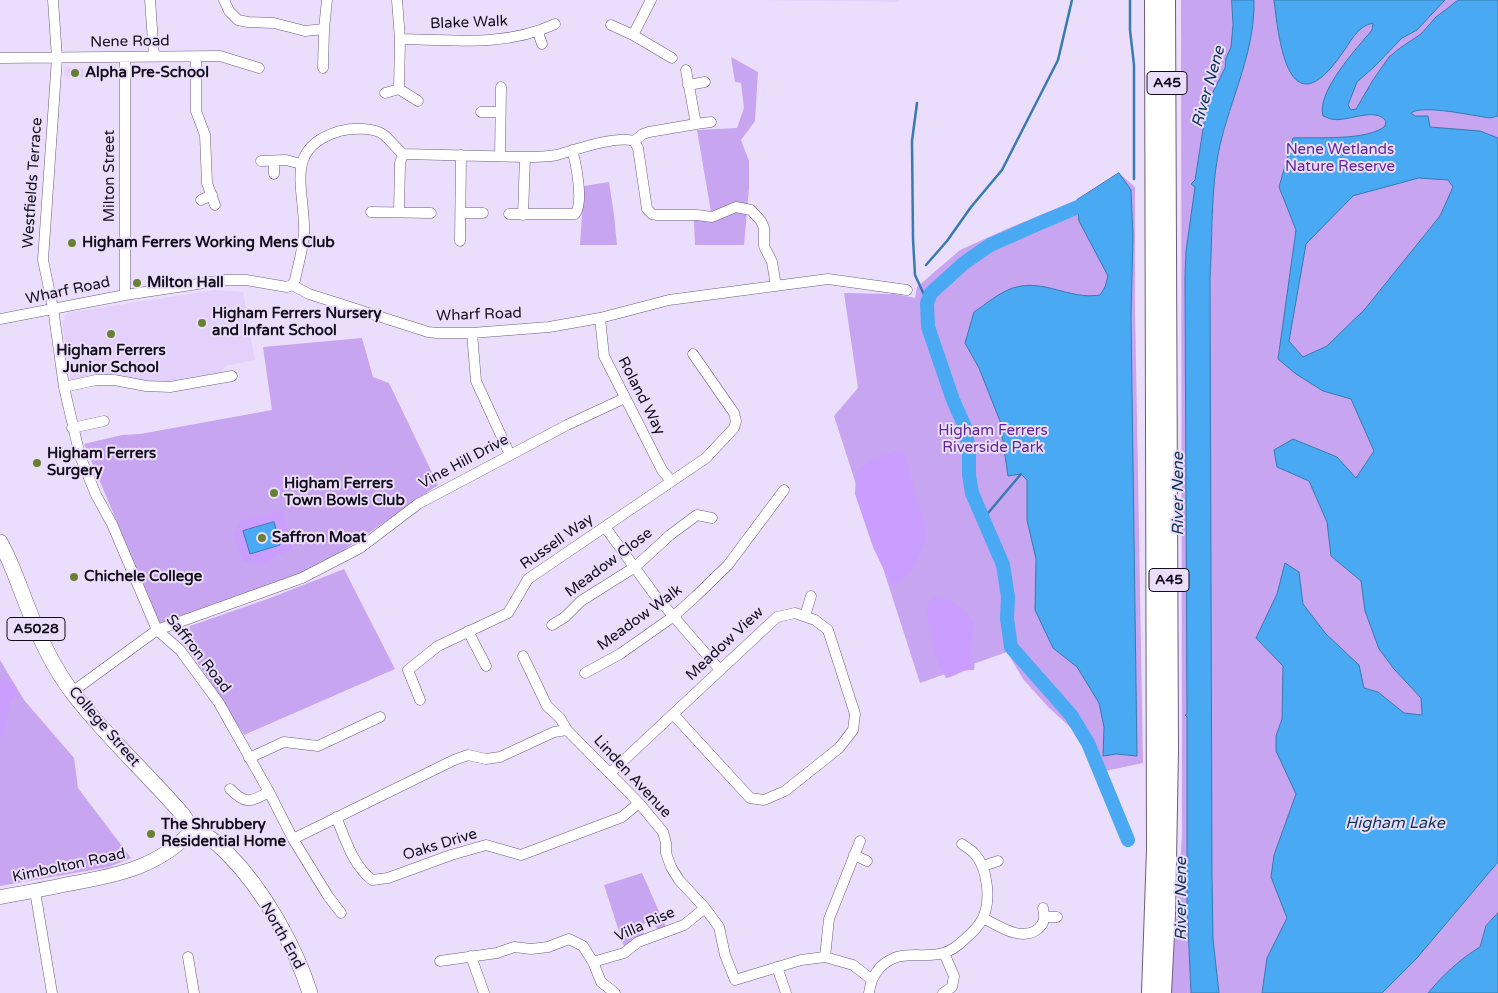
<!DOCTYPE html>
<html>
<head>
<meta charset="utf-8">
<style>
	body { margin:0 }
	canvas { display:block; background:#ebdefc }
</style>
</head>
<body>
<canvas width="1498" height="993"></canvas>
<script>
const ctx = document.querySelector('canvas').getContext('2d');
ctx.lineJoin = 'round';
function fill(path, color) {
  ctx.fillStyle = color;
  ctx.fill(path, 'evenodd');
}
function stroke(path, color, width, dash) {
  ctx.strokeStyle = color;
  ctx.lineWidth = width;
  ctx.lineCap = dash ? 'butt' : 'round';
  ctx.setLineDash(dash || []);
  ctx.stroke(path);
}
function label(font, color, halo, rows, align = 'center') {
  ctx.font = font + ' "Varela Round",sans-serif';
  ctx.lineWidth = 4;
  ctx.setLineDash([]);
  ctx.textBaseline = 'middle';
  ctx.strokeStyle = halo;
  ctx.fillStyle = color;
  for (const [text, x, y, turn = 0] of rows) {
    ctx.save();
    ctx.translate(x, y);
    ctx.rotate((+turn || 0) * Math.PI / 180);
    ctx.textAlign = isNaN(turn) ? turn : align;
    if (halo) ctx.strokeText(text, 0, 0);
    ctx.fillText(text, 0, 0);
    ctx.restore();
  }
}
const built = new Path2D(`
	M750,0H900L898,2Z
	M65,67L85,69L84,78L64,76Z
	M215,290L243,292L255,360L225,366L222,372L169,381L145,383L71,382L62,323L67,313Z`);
const green = new Path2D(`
	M1181,0H1498V993H1171L1182,836Z
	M731,57L758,72L755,121L741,140L749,161V188L744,245H695L694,221L711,212L697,130L737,128L744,108L741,83L735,82Z
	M1119,173L1135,187V305L1143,763L1100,772L1088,743L1049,708L1023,679L1007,652L920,683L834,416L858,388L844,293L895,294L915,298L917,287L960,250L1009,228L1077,200Z
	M609,182L614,215L617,245H580L584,186Z
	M362,338L373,377L389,383L438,485L321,566L160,623L84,444L122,435L140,434L272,410L263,347Z
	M344,569L395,669L244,735L208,678L183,642L190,626L270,598Z
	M0,660L24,700L74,758L78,788L131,858L109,867L0,886Z
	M642,873L666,927L657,929L652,921L643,924L644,934L624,947L604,885Z`);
const forest = new Path2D(`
	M895,451H903L906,459L927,534C922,553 912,575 895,585L890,583L873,547L855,494L856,472L872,460Z
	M283,510L293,548L259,565L243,561L233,537L240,521Z
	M935,596C951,599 973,611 974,629C975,636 970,645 971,652C972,659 976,663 974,670C960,669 958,676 946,678C933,657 928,628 927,604Z
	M0,679L12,683L18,692L10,703L5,734L0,739Z`);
const water = new Path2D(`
	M1232,0H1254C1255,49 1234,91 1222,137C1210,182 1213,231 1210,277L1212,876L1213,939L1219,993H1191L1187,904V717L1185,715L1187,714L1185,277L1186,251L1195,187L1191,184L1195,180L1207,104L1225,68L1226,58L1231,47L1233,25Z
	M1274,0H1445L1417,30L1402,38L1374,67L1357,82L1348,105L1351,110L1356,109L1373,80L1389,57L1400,48L1421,34L1436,17L1448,8L1458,0H1498V116L1490,118C1474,116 1422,104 1411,113L1415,116H1428L1430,127L1480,131L1498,138V862L1417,958L1382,993H1262L1267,958L1287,918L1271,877L1274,855L1296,794L1276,751V736L1282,719L1283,666L1256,638L1277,594L1285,563L1299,572L1303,604L1326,634L1359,665L1364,688L1378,692L1404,713L1422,715L1421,698L1394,669L1379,649L1365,611L1361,581L1331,556L1327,522L1309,481L1277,467L1274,450L1293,439L1337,457L1356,478L1374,451L1351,399L1323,391L1296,374L1278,359L1296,230L1279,187L1293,138C1317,137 1368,141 1385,126L1386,121C1375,106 1346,123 1331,119C1328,118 1326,117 1323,116C1316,92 1357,48 1372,30L1373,23C1357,26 1350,43 1341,55C1289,129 1279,43 1274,0ZM1419,178L1448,180L1453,187L1440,216L1365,309L1327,346L1303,357L1289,341L1306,244L1353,196Z
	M1119,173L1131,190L1133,236L1131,316L1137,756L1116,754L1103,756L1104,727L1099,703L1077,667L1053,648L1035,610L1036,559L1027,520V480L1021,474L1008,476L1000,421L979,368L965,343L974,312C986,304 1000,292 1013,288C1044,278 1068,300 1100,295L1105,287L1108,276L1079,221L1077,200Z
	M274,522L280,545L250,554L243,531Z
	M1498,913V993H1428C1443,975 1460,959 1480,947L1486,926Z`);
const stream = new Path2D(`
	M1130,0V30L1134,65V179
	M917,103L912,141L913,239L915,275L927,301
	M926,265L947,241L971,207L1002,170L1058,60L1072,0
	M983,519L1021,474`);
const river = new Path2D(`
	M1078,207L1040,223L990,245L964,263L931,293L927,303L928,327L953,400L965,427L969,451V475L972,493L1003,565L1008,597L1007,619L1011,647L1071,715L1088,743L1128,840`);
const minor = new Path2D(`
	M53,0L57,58L43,260L53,308L64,387L80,456L96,495L112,524L157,630L180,650L219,703L269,792L293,839L328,896L341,913
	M150,0L154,56
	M224,0L229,11L238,20L248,22L274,23L305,31L324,29
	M397,0L400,39L399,89
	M611,25L633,35L672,58
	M538,32L542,44
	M633,35L651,0
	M400,39C452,40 506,47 555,24
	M196,57V111L205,135L207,183L215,205
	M0,58L220,56L259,68
	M125,58V295
	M323,68L324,29L327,0
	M688,85L705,82
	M385,93L399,89L418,101
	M481,112H500
	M696,124L711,122
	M634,141L638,148L647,209L652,214L657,215H697L712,217L736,207L751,210L761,221L764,228V246L772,262L776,286
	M634,141L643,134L649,132L696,124L686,70
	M500,156L501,87
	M261,161L286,160L301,164
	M274,174V161
	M201,200L212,195
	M371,212L431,213
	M399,212L400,163L403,154
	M461,213H483
	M509,214H575C584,203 576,163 572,150
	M523,215L525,157
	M460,241L461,155
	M292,285L295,280C298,265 303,249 304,234C306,191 281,148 340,131C352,128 374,127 384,135C391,141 397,149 403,154L525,157C536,157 546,157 557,155C575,150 617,135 634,141
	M600,318L604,356L662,470L671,481
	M0,319L125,295L224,280H246L287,287L292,285L309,294L428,332L437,333H472L549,327L600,318L669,300L828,279L907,290
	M472,333L476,381L510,455
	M64,387L96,380H114L146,386L170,387L232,376
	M72,428L104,421
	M605,527L654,594L720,670
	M805,616L811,596
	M552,625L565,617L581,601L635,567L670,535L697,515L712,518
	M468,631L486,666
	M523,656L547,706L560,718L567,730L639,803L663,832L666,843V853L671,867L679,880L705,908L719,927L725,955L735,980L801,960L825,957L853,965L871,979
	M585,673L620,654L674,616L696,596L728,565L784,490
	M72,692L157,630L302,578L360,548L418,504L567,425L625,398
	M420,700L408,670L438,646L508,613L528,579L706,458L734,428L736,421L734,413L693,354
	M249,758L284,742L318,746L380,717
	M610,773L777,617L795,613L815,620L828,630L855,714L853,730L839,748L785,791L764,800L750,798L673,714
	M230,789C246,805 250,802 269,792
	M336,817C346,840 352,864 372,880L388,878L451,855L486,845L521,855L622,817L639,803
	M293,839L454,760L468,755L486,759L500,757L554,732L567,730
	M854,855L867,861
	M983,866L998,861
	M35,891L52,993
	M1045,917H1057
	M983,918C999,926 1021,942 1038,929C1045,923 1045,917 1043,908
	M471,956L484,993
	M188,957L194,993
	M825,957L829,919L860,841
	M440,961L497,953L514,947L531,949L548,947L569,939L583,946L593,962L601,982L615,993
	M593,962L624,953L638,942L684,925L705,908
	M777,967L786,993
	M869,993C871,977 878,965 894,958C910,952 928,958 943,953C951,951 960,944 965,939C972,933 979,926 983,918C991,900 988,868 974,853C971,850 966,847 962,844
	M943,993L952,987L954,976L944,953`);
const secondary = new Path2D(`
	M0,897C23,893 46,889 68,884C115,876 161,867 193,829`);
const primary = new Path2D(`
	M0,542C12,563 19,586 28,608C39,637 53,667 72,692C105,736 147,773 183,815C186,819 188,824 191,828C195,832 202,834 208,837C215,841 222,848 228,854C263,889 295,946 310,993`);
const trunk = new Path2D(`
	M1150,993L1155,850L1153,0
	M1163,993L1167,915L1170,750L1167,0`);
const markers = [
	[75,73,5,"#678032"],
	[72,243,5,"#678032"],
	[137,283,5,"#678032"],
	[202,323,5,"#678032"],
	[111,334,5,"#678032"],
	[37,463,5,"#678032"],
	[274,493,5,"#678032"],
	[262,538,5,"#678032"],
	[74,577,5,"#678032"],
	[151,834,5,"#678032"]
];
const shields = [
	[1167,83,40],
	[1169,580,40],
	[36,629,58]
];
const shieldNames = [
	["A45",1167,83],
	["A45",1169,580],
	["A5028",36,629]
];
const streetNames = [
	["Blake Walk",469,23,-2],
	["Nene Road",130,42,-1],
	["Milton Street",110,176,-90],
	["Westfields Terrace",33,183,-86],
	["Wharf Road",68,291,-12],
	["Wharf Road",479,315,-2],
	["Roland Way",641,396,63],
	["Vine Hill Drive",464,462,-28],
	["Russell Way",557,542,-35],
	["Meadow Close",609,563,-37],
	["Meadow Walk",640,618,-36],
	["Meadow View",725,644,-43],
	["Saffron Road",198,654,52],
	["College Street",104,727,49],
	["Linden Avenue",632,777,47],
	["Oaks Drive",440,845,-17],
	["Kimbolton Road",69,866,-12],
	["Villa Rise",645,925,-24],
	["North End",282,936,61]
];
const poiNames = [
	["Alpha Pre-School",85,73],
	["Higham Ferrers Working Mens Club",82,243],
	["Milton Hall",147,283],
	["Higham Ferrers Nursery",212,314],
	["and Infant School",212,331],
	["Higham Ferrers",111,351,"center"],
	["Junior School",111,368,"center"],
	["Higham Ferrers",47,454],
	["Surgery",47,471],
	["Higham Ferrers",284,484],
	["Town Bowls Club",284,501],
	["Saffron Moat",272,538],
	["Chichele College",84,577],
	["The Shrubbery",161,825],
	["Residential Home",161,842]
];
const parkNames = [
	["Nene Wetlands",1340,150],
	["Nature Reserve",1340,167],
	["Higham Ferrers",993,431],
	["Riverside Park",993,448]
];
const waterNames = [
	["River Nene",1209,87,-74],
	["River Nene",1179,494,-90],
	["Higham Lake",1395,824],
	["River Nene",1182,899,-90]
];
fill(built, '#e3d1fc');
fill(green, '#c8a5f1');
fill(forest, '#ca9efe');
fill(water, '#49a9f2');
stroke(water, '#387ab1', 1);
stroke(stream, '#387ab1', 2.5);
stroke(river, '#49a9f2', 14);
stroke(minor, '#6c5e7e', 11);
stroke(secondary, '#6c5e7e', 15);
stroke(primary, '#6c5e7e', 16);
stroke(trunk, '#6c5e7e', 18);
stroke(minor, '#fff', 10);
stroke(secondary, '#fff', 14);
stroke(primary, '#fff', 15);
stroke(trunk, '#fff', 16);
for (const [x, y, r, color] of markers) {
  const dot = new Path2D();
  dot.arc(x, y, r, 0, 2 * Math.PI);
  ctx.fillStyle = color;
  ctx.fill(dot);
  stroke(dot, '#ebdefc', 2);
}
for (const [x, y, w] of shields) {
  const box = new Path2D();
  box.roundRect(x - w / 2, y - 11.5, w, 23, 4);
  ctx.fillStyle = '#ebdefc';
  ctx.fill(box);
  stroke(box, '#120d19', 1);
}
label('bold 14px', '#120d19', null, shieldNames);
label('15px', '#120d19', '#ebdefc', streetNames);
label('bold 15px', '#120d19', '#ebdefc', poiNames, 'left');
label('15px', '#612694', '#ebdefc', parkNames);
label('italic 16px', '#0e3654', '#ebdefc', waterNames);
</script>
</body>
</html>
